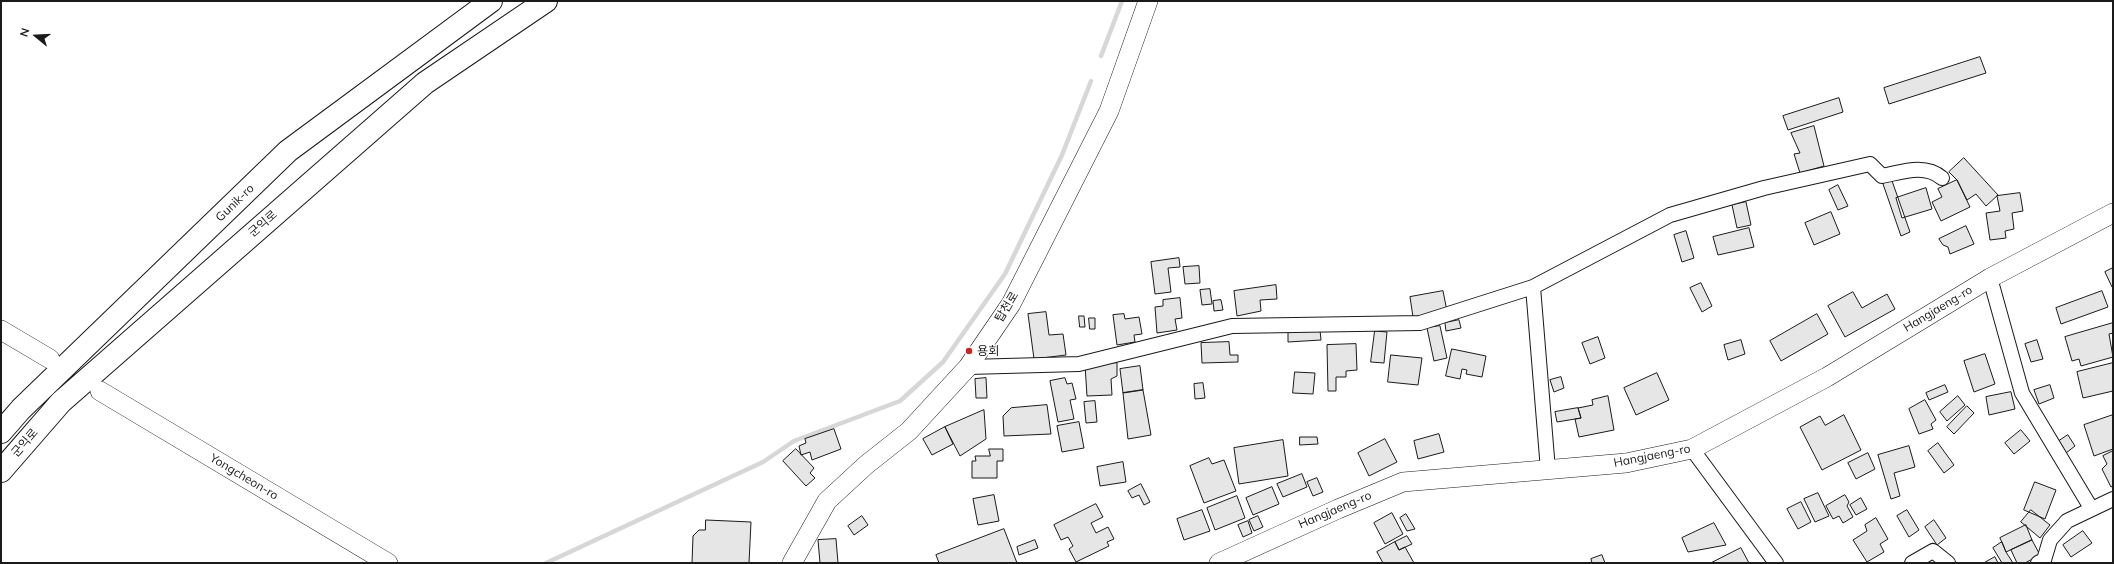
<!DOCTYPE html>
<html>
<head>
<meta charset="utf-8">
<style>
	body { margin:0 }
	#map { position:relative; width:2114px; height:564px; overflow:hidden; background:#fff; font-family:Mulish,sans-serif }
	canvas { display:block }
	.frame { position:absolute; inset:0; border:2px solid #1a1a1a; pointer-events:none }
	.north { position:absolute; left:16px; top:16px; width:40px; height:40px; -webkit-text-stroke:3px #fff; paint-order:stroke; rotate:288deg; font-size:11px; font-weight:700; line-height:16px; text-align:center; color:#1a1a1a }
	.north::after { content:''; display:block; margin:auto; width:14px; height:18px; background:#1a1a1a; clip-path:polygon(50% 0,100% 100%,50% 72%,0 100%) }
</style>
</head>
<body>
<div id="map">
<canvas width="2114" height="564"></canvas>
<div class="frame"></div>
<div class="north">N</div>
</div>
<script>
const ctx = document.querySelector('canvas').getContext('2d');
ctx.lineJoin = 'round';
function stroke(path, color, width, dash) {
  ctx.strokeStyle = color;
  ctx.lineWidth = width;
  ctx.lineCap = dash ? 'butt' : 'round';
  ctx.setLineDash(dash || []);
  ctx.stroke(path);
}
function fill(path, color) {
  ctx.fillStyle = color;
  ctx.fill(path, 'evenodd');
}
function label(font, color, halo, rows, align = 'center') {
  ctx.font = font + ' Mulish,"Noto Sans KR",sans-serif';
  ctx.lineWidth = 3;
  ctx.setLineDash([]);
  ctx.textBaseline = 'middle';
  ctx.strokeStyle = halo;
  ctx.fillStyle = color;
  for (const [text, x, y, turn = 0] of rows) {
    ctx.save();
    ctx.translate(x, y);
    ctx.rotate((+turn || 0) * Math.PI / 180);
    ctx.textAlign = isNaN(turn) ? turn : align;
    if (halo) ctx.strokeText(text, 0, 0);
    ctx.fillText(text, 0, 0);
    ctx.restore();
  }
}
const stream = new Path2D(`
	M1101,56L1122,1
	M546,563L763,462L794,441L900,401L943,362L1005,274L1062,155L1091,81`);
const building = new Path2D(`
	M1980,57L1986,73L1889,104L1884,88Z
	M1839,98L1843,112L1788,130L1783,116Z
	M1814,126L1824,166L1800,173L1794,154L1800,153L1791,133Z
	M1964,158L1998,195L1986,206L1976,194L1967,200L1957,180L1949,172Z
	M1891,178L1910,232L1901,236L1882,181Z
	M1957,180L1970,207L1941,221L1932,202L1942,197L1938,189Z
	M1838,185L1848,206L1838,210L1829,190Z
	M1926,188L1932,209L1902,218L1896,198Z
	M2020,193L2023,211L2012,213L2014,229L2005,231L2006,238L1990,240L1986,213L2000,211L1997,196Z
	M1746,202L1751,225L1737,228L1732,205Z
	M1831,212L1840,234L1814,245L1805,223Z
	M1966,226L1974,244L1950,254L1948,247L1943,245L1939,239Z
	M1749,228L1754,247L1718,255L1713,237Z
	M1686,231L1694,258L1682,262L1674,235Z
	M1179,258L1180,267L1168,268L1171,292L1155,294L1151,262Z
	M1199,266L1200,283L1185,284L1183,267Z
	M2113,268V286L2112,287L2105,272Z
	M1701,283L1712,306L1702,312L1690,288Z
	M1276,285L1277,299L1260,300L1261,311L1237,316L1234,291Z
	M1210,289L1212,304L1202,305L1200,290Z
	M1443,291L1447,311L1413,317L1410,297Z
	M2102,291L2108,307L2061,324L2056,308Z
	M1853,292L1862,308L1887,294L1895,309L1845,337L1828,306Z
	M1180,298L1182,318L1175,319L1177,330L1157,333L1155,307L1163,306V300Z
	M1221,300L1223,310L1214,311L1213,301Z
	M1046,312L1049,335L1063,334L1066,355L1034,359L1028,314Z
	M1124,314L1125,319L1139,317L1142,334L1134,335L1135,342L1117,345L1113,315Z
	M1817,314L1828,334L1781,361L1770,341Z
	M1079,316H1084L1085,327H1080Z
	M1089,318H1095V329H1090Z
	M1459,320L1461,328L1446,331L1445,323Z
	M2113,323V333L2109,334L2113,357L2081,366L2079,359L2072,361L2065,337Z
	M1440,326L1447,358L1434,361L1427,328Z
	M1320,330L1321,340L1288,342V332Z
	M1375,331L1387,332L1384,363L1371,362Z
	M1598,337L1605,358L1590,364L1582,343Z
	M1741,340L1745,354L1728,360L1724,345Z
	M2037,340L2043,359L2031,362L2025,344Z
	M1229,342L1230,355H1238V362L1202,363L1201,343Z
	M1356,344L1357,370L1346,371V377H1336V391H1328L1327,345Z
	M1452,349L1486,356L1482,377L1466,374L1467,370L1462,369L1460,379L1446,376Z
	M1985,354L1995,384L1974,392L1964,361Z
	M1391,355L1422,358L1418,385L1388,382Z
	M1117,363V376L1111,379L1112,395L1087,396L1085,365Z
	M2113,363V391L2083,398L2077,372Z
	M1140,366L1143,390L1123,393L1120,369Z
	M1295,372L1315,373L1313,394L1293,393Z
	M1657,373L1669,400L1636,415L1624,388Z
	M1561,377L1564,388L1554,392L1550,380Z
	M986,378L987,398H976L975,379Z
	M1065,378L1067,384L1072,383L1076,399L1070,400L1074,419L1058,422L1050,381Z
	M1203,383L1205,398L1195,399L1194,384Z
	M1945,385L1948,392L1929,400L1926,393Z
	M2050,385L2054,398L2039,404L2034,390Z
	M1143,390L1151,435L1128,439L1123,393Z
	M2011,392L2015,409L1989,415L1986,397Z
	M1608,396L1614,430L1579,437L1575,419L1581,418L1578,408L1593,405L1592,400Z
	M1958,396L1965,405L1947,421L1940,412Z
	M1925,400L1936,420L1931,424L1933,429L1919,434L1909,409Z
	M1095,401L1097,422L1086,423L1084,402Z
	M1047,405L1051,434L1004,436L1003,416L1011,408Z
	M1967,406L1974,413L1954,434L1947,427Z
	M1578,408L1581,418L1557,422L1555,412Z
	M984,410L986,439L960,456L945,427Z
	M1844,415L1861,450L1822,470L1800,427L1820,416L1825,425Z
	M2113,415V449L2094,456L2084,425Z
	M1079,422L1084,448L1062,452L1057,426Z
	M945,427L953,444L932,455L923,439Z
	M834,429L841,449L812,460L810,452L801,455L799,446L806,443L805,439Z
	M2021,430L2030,441L2014,454L2005,443Z
	M1439,434L1444,452L1418,459L1414,441Z
	M2068,435L2075,446L2066,453L2059,441Z
	M1300,437H1317L1318,444L1300,445Z
	M1385,439L1397,462L1369,476L1358,453Z
	M1283,440L1288,476L1239,484L1234,448Z
	M1938,443L1954,465L1944,473L1928,451Z
	M1909,446L1915,467L1894,473L1900,496L1891,499L1878,455Z
	M796,449L814,468L810,473L815,478L806,486L783,461Z
	M989,449H1003V461H997V478H972V461H976L975,456H990Z
	M2113,451V486L2111,487L2102,469L2107,464L2103,456Z
	M1868,453L1875,469L1856,479L1848,463Z
	M1209,458L1212,464L1224,460L1236,491L1204,503L1190,466Z
	M1123,462L1126,482L1100,486L1097,467Z
	M1302,474L1307,487L1283,497L1277,484Z
	M1317,478L1323,492L1313,496L1307,482Z
	M2035,482L2056,490L2045,519L2024,510Z
	M1141,484L1150,502L1144,505L1139,495L1132,498L1128,491Z
	M1272,487L1279,504L1253,515L1246,498Z
	M1818,493L1829,516L1815,522L1804,499Z
	M994,495L999,521L978,525L973,499Z
	M1845,495L1849,502L1847,506L1853,517L1843,523L1839,516L1833,519L1826,506Z
	M1237,496L1245,518L1215,530L1207,508Z
	M1861,498L1867,509L1856,515L1850,505Z
	M1801,502L1811,522L1798,529L1787,509Z
	M1096,504L1103,517L1091,523L1096,533L1108,527L1114,539L1107,542L1109,546L1076,562L1069,549L1073,546L1068,537L1061,540L1054,525Z
	M1202,510L1210,531L1184,540L1177,519Z
	M1907,510L1919,530L1909,537L1897,516Z
	M2031,510L2050,525L2040,538L2021,522Z
	M1392,513L1403,534L1385,544L1374,523Z
	M1406,514L1415,529L1407,531L1400,518Z
	M862,516L868,525L854,535L848,526Z
	M1258,516L1263,527L1254,531L1249,520Z
	M1876,518L1888,539L1880,544L1884,552L1867,562L1853,540L1867,531L1865,525Z
	M706,520L751,522L749,563H692L693,536L699,530H705Z
	M1934,520L1946,538L1937,545L1925,527Z
	M1248,521L1252,533L1243,537L1238,525Z
	M1714,523L1726,545L1688,552L1682,538Z
	M2026,525L2032,540L2006,552L2000,538Z
	M1004,529L1017,563H939L936,555Z
	M2083,531L2092,543L2071,557L2063,545Z
	M1407,536L1412,544L1399,550L1395,542Z
	M836,539L838,563H820L818,540Z
	M1035,540L1038,548L1019,555L1017,547Z
	M2032,540L2040,555L2025,563H2017L2011,550Z
	M1395,542L1399,550L1405,547L1414,563H1383L1377,552Z
	M2002,542L2006,552L2013,563H2002L1993,548Z
	M1741,548L1749,563H1711Z
	M1602,555L1605,563H1592L1591,559Z
	M1995,557L1998,563H1984Z`);
const street = new Path2D(`
	M1990,278L2022,393L2091,508
	M1533,287L1548,470
	M968,367L1079,364L1232,326L1420,323L1533,287L1670,215L1764,188L1870,164L1882,176C1902,172 1925,163 1942,178
	M1692,449L1776,563
	M1912,563L1933,551L1948,563
	M2038,563L2044,560L2050,540L2067,521L2113,499`);
const secondary = new Path2D(`
	M1,330L50,359
	M100,391L388,563
	M792,563L827,501L866,465L909,431L968,367L1011,304L1109,111L1148,1
	M1219,563L1338,509L1403,482L1626,463L1692,449L1827,377L1990,278L2113,213`);
const highway = new Path2D(`
	M1,432L21,409L288,151L491,1
	M1,471L61,402L425,83L546,1`);
const markers = [
	[969,351,4,"#c62828"]
];
const streetNames = [
	["Gunik-ro",235,203,-44],
	["군익로",263,224,-41],
	["탑천로",1007,307,-59],
	["Hangjaeng-ro",1938,309,-31],
	["군익로",25,443,-49],
	["Hangjaeng-ro",1652,456,-11],
	["Yongcheon-ro",244,477,31],
	["Hangjaeng-ro",1335,510,-23]
];
const poiNames = [
	["용회",977,351]
];
stroke(stream, '#d7d7d7', 4.5);
fill(building, '#e6e6e6');
stroke(building, '#1a1a1a', 1);
stroke(street, '#1a1a1a', 16);
stroke(secondary, '#1a1a1a', 20);
stroke(highway, '#1a1a1a', 24);
stroke(street, '#fff', 14);
stroke(secondary, '#fff', 19);
stroke(highway, '#fff', 22);
for (const [x, y, r, color] of markers) {
  const dot = new Path2D();
  dot.arc(x, y, r, 0, 2 * Math.PI);
  ctx.fillStyle = color;
  ctx.fill(dot);
  stroke(dot, '#fff', 1.5);
}
label('12px', '#1a1a1a', '#fff', streetNames);
label('12px', '#1a1a1a', '#fff', poiNames, 'left');
</script>
</body>
</html>
